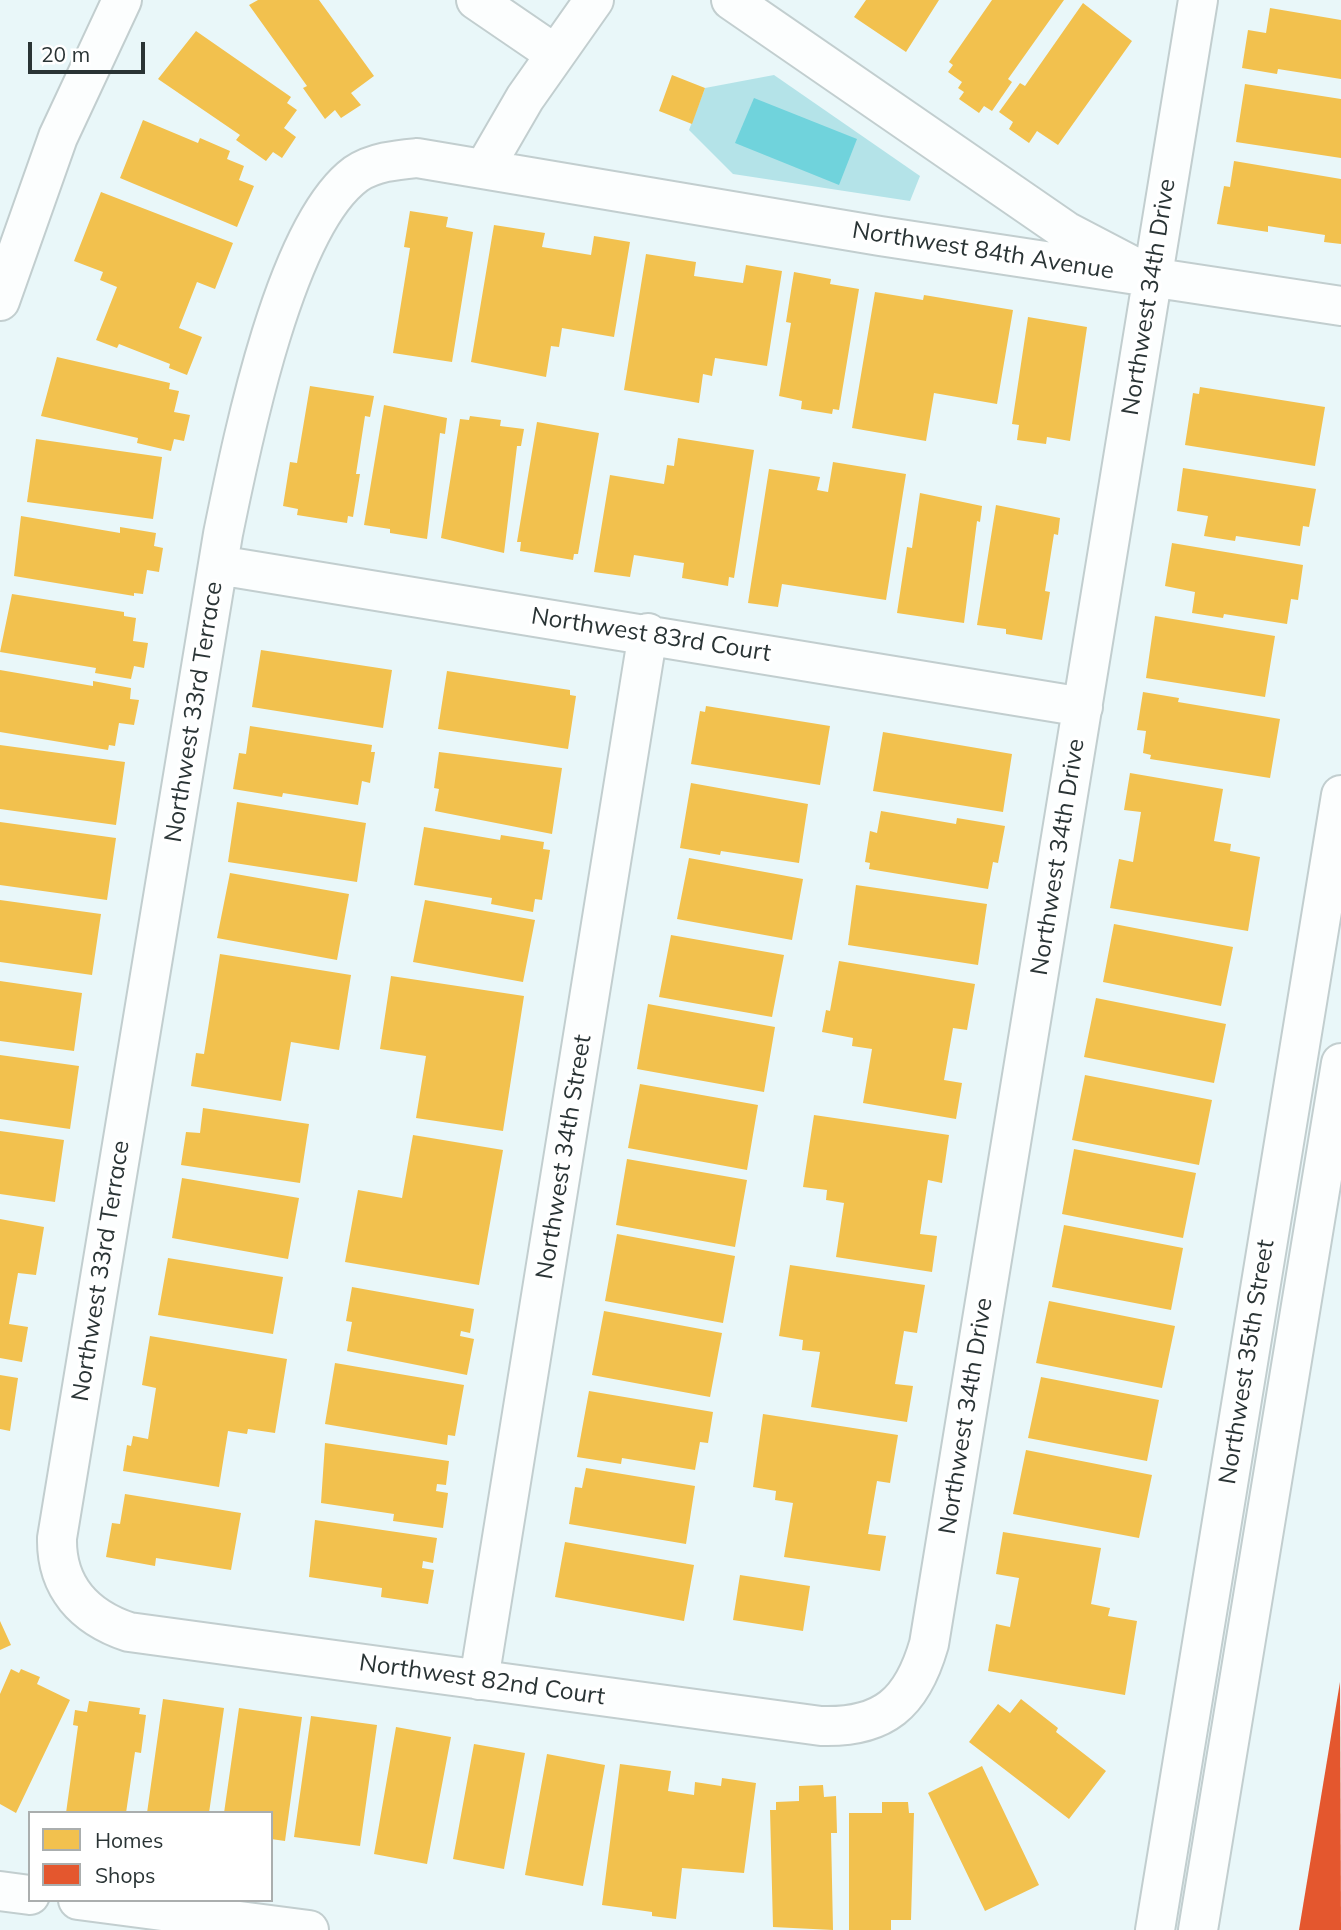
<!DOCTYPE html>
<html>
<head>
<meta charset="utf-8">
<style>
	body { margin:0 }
	#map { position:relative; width:1341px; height:1930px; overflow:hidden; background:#e9f7f9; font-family:Mulish,sans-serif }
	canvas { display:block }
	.legend { position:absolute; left:28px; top:1811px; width:245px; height:91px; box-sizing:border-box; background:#fff; border:2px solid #aaaeae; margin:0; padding:9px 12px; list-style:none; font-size:21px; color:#2a3435 }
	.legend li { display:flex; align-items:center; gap:14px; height:35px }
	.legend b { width:35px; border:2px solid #aaaeae }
	.scale { position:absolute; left:28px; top:42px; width:117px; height:32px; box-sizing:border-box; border:4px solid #2a3435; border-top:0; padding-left:9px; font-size:21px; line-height:24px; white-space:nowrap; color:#2a3435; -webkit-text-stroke:5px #fff; paint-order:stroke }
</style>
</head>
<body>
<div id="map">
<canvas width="1341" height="1930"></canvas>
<ul class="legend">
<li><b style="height:19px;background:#f2c14e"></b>Homes</li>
<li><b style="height:19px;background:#e4572e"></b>Shops</li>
</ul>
<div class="scale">20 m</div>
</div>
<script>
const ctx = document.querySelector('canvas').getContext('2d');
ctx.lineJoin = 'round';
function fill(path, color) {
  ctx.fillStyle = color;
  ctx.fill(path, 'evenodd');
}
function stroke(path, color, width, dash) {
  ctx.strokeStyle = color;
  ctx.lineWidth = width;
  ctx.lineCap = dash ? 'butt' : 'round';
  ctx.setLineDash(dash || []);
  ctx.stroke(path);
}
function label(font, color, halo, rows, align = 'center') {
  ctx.font = font + ' Mulish,sans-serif';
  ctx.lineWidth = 7;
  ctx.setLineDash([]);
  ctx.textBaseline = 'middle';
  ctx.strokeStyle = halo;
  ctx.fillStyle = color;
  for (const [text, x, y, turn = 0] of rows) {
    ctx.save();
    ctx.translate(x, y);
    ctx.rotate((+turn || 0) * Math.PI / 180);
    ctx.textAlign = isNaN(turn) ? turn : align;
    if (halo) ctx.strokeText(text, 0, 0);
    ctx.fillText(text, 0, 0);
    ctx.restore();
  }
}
const green = new Path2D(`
	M774,75L920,176L910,201L733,174L689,130L705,88Z`);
const water = new Path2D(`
	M754,98L857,139L839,185L735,143Z`);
const homes = new Path2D(`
	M258,0H319L374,76L351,93L361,105L341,118L335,110L325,119L303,88L307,86L249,5Z
	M866,0H939L906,52L854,17Z
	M992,0H1064L1008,79L1012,82L992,111L984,106L979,113L959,99L964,92L958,88L962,82L948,72L953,65L949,62Z
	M1083,3L1132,41L1058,145L1037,131L1029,143L1009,129L1013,122L999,112L1020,83L1025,86Z
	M1270,8L1341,20V79L1278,69L1277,74L1242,68L1248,30L1266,33Z
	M196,31L291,97L287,103L297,110L284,128L296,137L282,158L273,152L266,161L236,140L240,135L158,79Z
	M672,75L705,88L692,124L659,111Z
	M1245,84L1341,99V158L1236,142Z
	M143,120L198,143L200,138L230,151L227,159L244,166L239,180L254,186L237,227L120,178Z
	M1234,161L1341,179V244L1324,242L1325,235L1268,226V232L1217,224L1224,186L1230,187Z
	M101,192L233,243L215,289L197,282L179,328L202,337L187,375L169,368L170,364L119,344L117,348L96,340L117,287L100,280L103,272L74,261Z
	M410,211L448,217L446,227L473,232L452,362L393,353L410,248L404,247Z
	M494,225L545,233L542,247L591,255L594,236L630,242L614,337L562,328L559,347L551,346L546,377L471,362Z
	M646,254L696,262L694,276L743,283L746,265L782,271L767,366L715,358L712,376L703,374L699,403L624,390Z
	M794,272L831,279L830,284L859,289L839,410L833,409L832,414L801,409L802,401L779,396L791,323L786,322Z
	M875,292L923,300L924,295L1013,310L997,404L934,393L926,441L852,428Z
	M1028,317L1087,327L1070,441L1047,437L1046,444L1017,440L1019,425L1012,424Z
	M57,357L170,383L169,389L179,391L174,412L190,415L184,441L174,439L171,451L137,443L138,438L41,416Z
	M310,386L374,396L370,417L365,416L356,474H360L353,517L348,516L347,523L297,515L298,509L283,506L290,462L297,463Z
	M1200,387L1325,407L1315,466L1185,445L1193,393L1199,394Z
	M384,405L447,418L445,434L440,433L427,539L390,533V529L364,525Z
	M470,416L501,420L500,426L524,429L521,446H517L504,553L441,538L460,419L469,420Z
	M537,422L599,433L578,554H574L573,560L520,551L521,542H517Z
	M678,438L754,450L734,578L729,577L728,586L682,578L684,563L634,555L630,577L594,572L610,475L664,484L667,465L674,466Z
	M36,439L162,457L153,519L27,502Z
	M833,462L906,474L886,600L782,584L778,607L748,603L769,469L820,477L817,490L828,492Z
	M1183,468L1316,489L1309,527L1303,526L1300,546L1236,536L1235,541L1204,536L1208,516L1177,511Z
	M920,493L982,506L980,522L977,521L964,623L897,613L907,547L912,548Z
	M996,505L1060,518L1058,535L1054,534L1045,591L1050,592L1042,640L1006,634V629L977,625Z
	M21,516L120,533V527L156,533L154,546L163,548L159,572L147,570L143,594L134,593V596L14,576Z
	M1172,543L1303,565L1298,600L1291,599L1287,624L1224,614L1223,618L1192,613L1195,592L1165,586Z
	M12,594L124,612V616L136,618L133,641L148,643L144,668L134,666L131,679L95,673L96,668L0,652Z
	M1155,616L1275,636L1265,697L1146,678Z
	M261,650L392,670L383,728L252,707Z
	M0,670L93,686V681L131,688L130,699L139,700L134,725L119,723L115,746L109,745L108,750L0,732Z
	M447,671L570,690V695L576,696L568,749L438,729Z
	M1143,692L1179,698L1178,702L1280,719L1270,778L1150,759L1151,755L1143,753L1146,731L1137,730Z
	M706,706L830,726L820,785L691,764L700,711L705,712Z
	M250,726L372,745L371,752H375L370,783L362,781L358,805L283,793L282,797L233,789L239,753L246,754Z
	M883,732L1012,754L1003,812L873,791Z
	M0,745L125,762L116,825L0,809Z
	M439,752L562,768L552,834L435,811L439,789L434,788Z
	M1130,773L1223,789L1214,841L1231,844L1230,851L1260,857L1248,931L1110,908L1119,859L1133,862L1141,812L1124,810Z
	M691,783L808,804L799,863L721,851L720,855L680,848Z
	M237,802L366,823L357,882L228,862Z
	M881,811L956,824L957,818L1005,826L998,863L993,862L988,889L869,869L870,863L865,862L870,831L877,833Z
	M0,822L116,838L107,900L0,885Z
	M424,827L500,840L501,835L544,842L543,849L550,850L542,900L535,899L533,912L491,904L492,898L414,885Z
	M689,858L803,879L792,940L677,919Z
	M230,873L349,894L337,960L217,938Z
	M856,885L987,904L978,965L848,945Z
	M0,900L101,914L92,975L0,962Z
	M425,900L535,920L523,982L413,962Z
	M1114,924L1233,947L1221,1006L1103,982Z
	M671,935L784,955L772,1017L659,997Z
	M220,954L351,975L339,1050L291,1042L281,1101L191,1086L196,1053L204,1054Z
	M839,961L975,984L967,1030L953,1028L944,1080L962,1083L956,1119L863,1103L872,1049L852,1046L853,1038L822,1032L826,1010L830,1011Z
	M391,976L524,996L503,1131L416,1118L426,1056L380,1049Z
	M0,981L82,993L74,1051L0,1041Z
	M1096,998L1226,1024L1214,1083L1084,1057Z
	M648,1004L775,1027L764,1092L637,1069Z
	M0,1055L79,1066L70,1129L0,1119Z
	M1085,1075L1212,1100L1199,1165L1072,1140Z
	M640,1084L758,1105L747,1170L628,1148Z
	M203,1108L309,1124L300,1183L181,1165L186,1132L200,1133Z
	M814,1115L949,1135L942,1183L928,1180L920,1234L937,1236L932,1272L836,1257L844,1203L826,1200L827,1190L803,1187Z
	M0,1131L64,1140L55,1202L0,1194Z
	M413,1135L503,1150L479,1285L345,1262L358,1190L402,1198Z
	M1074,1149L1196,1173L1183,1238L1062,1214Z
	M627,1159L747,1180L735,1247L616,1225Z
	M182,1178L299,1198L288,1259L172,1238Z
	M0,1219L44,1227L36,1275L18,1273L9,1324L28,1327L22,1362L0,1358Z
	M1064,1225L1183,1248L1171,1310L1052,1287Z
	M617,1234L735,1256L723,1323L605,1301Z
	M168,1258L283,1277L273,1334L158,1315Z
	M790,1265L925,1285L917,1333L904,1331L895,1384L913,1386L907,1422L811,1407L820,1352L802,1350L803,1340L779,1336Z
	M352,1287L474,1309L470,1333L461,1331L460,1336L474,1339L467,1375L347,1351L352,1322L346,1321Z
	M1049,1301L1175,1326L1162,1388L1036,1363Z
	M604,1311L722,1333L710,1397L592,1375Z
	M150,1336L287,1359L275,1433L248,1429L247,1434L228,1431L219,1487L123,1471L127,1445L131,1446L133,1436L148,1439L156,1388L142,1385Z
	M335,1363L464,1385L455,1436L448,1435L447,1445L325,1424Z
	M0,1375L18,1378L10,1431L0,1429Z
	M1041,1377L1159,1400L1147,1461L1028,1438Z
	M589,1391L713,1412L708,1443L700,1442L695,1470L622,1458L621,1464L577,1457Z
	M763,1414L898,1435L890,1483L877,1481L868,1534L886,1536L880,1571L784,1557L793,1503L775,1500L776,1491L753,1487Z
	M325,1443L449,1461L446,1485L437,1484L436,1491L448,1493L443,1528L393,1521L394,1514L321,1503Z
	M1026,1450L1152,1475L1139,1538L1013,1514Z
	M586,1468L695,1486L686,1544L569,1524L575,1487L582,1488Z
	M125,1494L241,1513L231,1570L156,1558L155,1566L106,1557L112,1523L120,1524Z
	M315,1520L437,1538L433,1563L423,1561L422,1568L434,1570L428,1604L381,1597L382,1588L309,1577Z
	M1003,1532L1101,1548L1091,1604L1110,1608L1108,1616L1137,1621L1125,1695L988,1671L996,1624L1010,1627L1019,1578L996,1574Z
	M565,1542L694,1565L684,1621L555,1597Z
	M740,1575L810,1586L803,1631L733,1620Z
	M0,1621L11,1645L0,1650Z
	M11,1669L19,1673L21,1669L40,1677L37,1684L70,1700L16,1813L0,1804V1694Z
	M163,1699L224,1708L209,1813H147Z
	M1021,1699L1058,1728L1056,1732L1106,1771L1069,1819L969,1742L998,1704L1010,1713Z
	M89,1701L140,1708L139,1714L146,1715L141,1753L135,1752L126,1813H66L78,1726L73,1725L75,1710L87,1712Z
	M239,1708L302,1717L285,1841L271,1839V1813H224Z
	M311,1716L377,1725L360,1846L294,1837Z
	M396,1727L451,1737L427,1864L374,1854Z
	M474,1744L525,1753L504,1869L453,1859Z
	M547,1754L605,1765L583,1886L525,1875Z
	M620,1764L671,1771L668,1791L694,1795L695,1782L721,1786L722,1778L756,1783L744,1873L682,1868L676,1919L652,1916V1912L602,1905Z
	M982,1766L1039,1885L985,1911L928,1793Z
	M823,1785L824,1797L836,1796L837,1833H831L833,1930L773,1927L770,1810H776V1802L799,1801V1786Z
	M882,1802H908L909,1813H914L911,1920H891V1930H849V1813H882Z`);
const shops = new Path2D(`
	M1340,1682L1341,1930H1299Z`);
const street = new Path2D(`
	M476,0L555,54
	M731,0L1066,231L1131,265
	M1198,0L929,1644C912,1703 884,1728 821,1726L129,1632C84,1617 56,1587 57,1538L223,534C241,446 284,227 356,174C374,162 396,160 417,158L880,236L1341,306
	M485,167L525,98L594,0
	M218,565L1083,707
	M479,1680L648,633
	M1155,1930L1341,795
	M1198,1930L1341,1063`);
const secondary = new Path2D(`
	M0,301L58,137L122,0
	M0,1891L30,1895
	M78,1900L309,1930`);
const streetNames = [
	["Northwest 84th Avenue",983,251,9],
	["Northwest 34th Drive",1149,297,-81],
	["Northwest 83rd Court",651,635,9],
	["Northwest 33rd Terrace",194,712,-81],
	["Northwest 34th Drive",1058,857,-81],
	["Northwest 34th Street",564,1157,-81],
	["Northwest 33rd Terrace",101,1271,-81],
	["Northwest 35th Street",1247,1362,-81],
	["Northwest 34th Drive",966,1416,-81],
	["Northwest 82nd Court",482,1680,8]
];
fill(green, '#b4e3e8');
fill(water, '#70d3dc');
fill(homes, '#f2c14e');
fill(shops, '#e4572e');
stroke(street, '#c2cecf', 42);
stroke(secondary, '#c2cecf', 42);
stroke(street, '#fcfefe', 38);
stroke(secondary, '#fcfefe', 38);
label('24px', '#2a3435', '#fff', streetNames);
</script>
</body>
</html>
